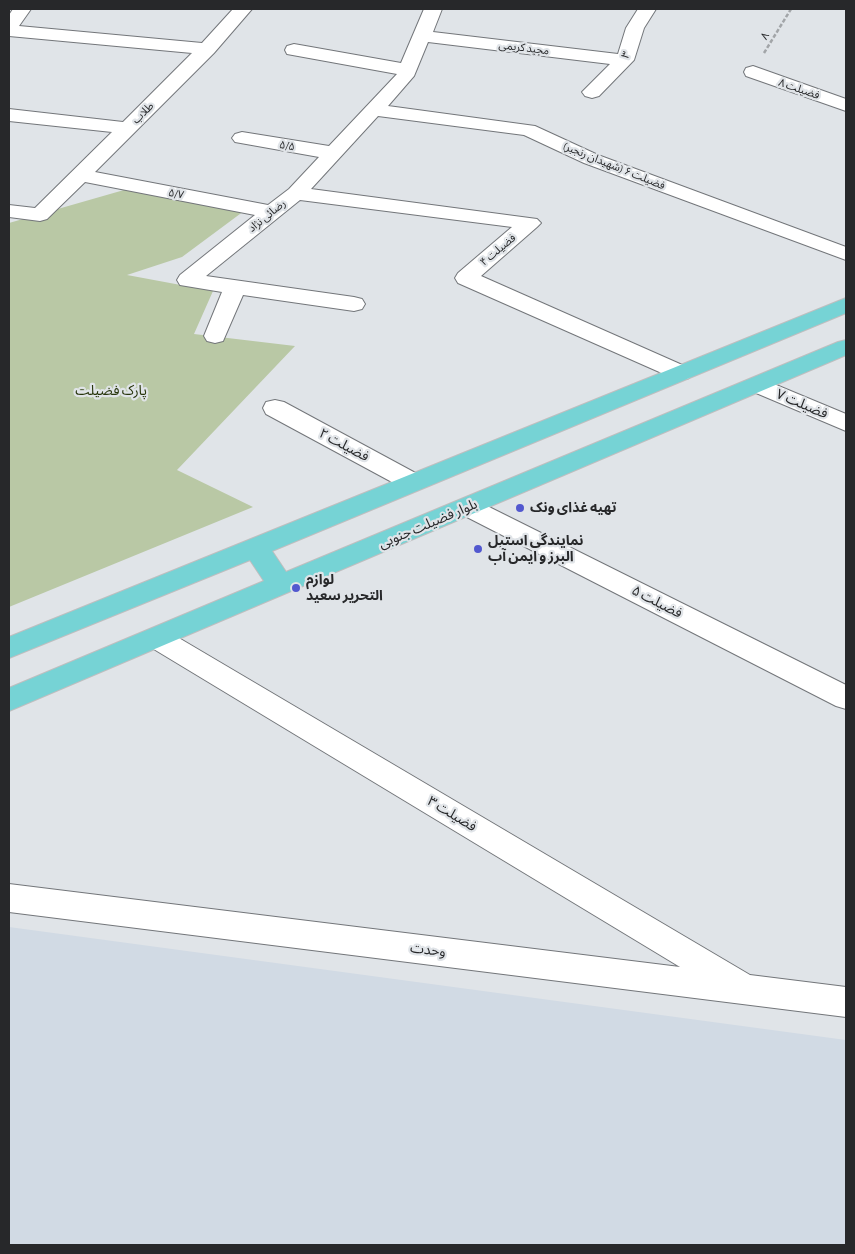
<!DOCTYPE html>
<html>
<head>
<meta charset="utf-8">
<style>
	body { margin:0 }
	#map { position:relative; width:855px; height:1254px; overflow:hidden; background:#e0e4e8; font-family:"Alegreya Sans",sans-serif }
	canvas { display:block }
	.frame { position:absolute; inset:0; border:10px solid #27282a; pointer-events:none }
</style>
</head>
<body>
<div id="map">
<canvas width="855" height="1254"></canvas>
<div class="frame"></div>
</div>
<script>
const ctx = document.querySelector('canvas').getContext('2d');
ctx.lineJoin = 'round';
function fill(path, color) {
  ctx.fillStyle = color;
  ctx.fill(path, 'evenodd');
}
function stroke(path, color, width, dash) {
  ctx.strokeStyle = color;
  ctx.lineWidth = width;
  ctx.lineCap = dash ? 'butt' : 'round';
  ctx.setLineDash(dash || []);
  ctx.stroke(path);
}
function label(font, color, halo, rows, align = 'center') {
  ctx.font = font + ' "Alegreya Sans","Noto Sans Arabic",sans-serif';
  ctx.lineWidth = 4.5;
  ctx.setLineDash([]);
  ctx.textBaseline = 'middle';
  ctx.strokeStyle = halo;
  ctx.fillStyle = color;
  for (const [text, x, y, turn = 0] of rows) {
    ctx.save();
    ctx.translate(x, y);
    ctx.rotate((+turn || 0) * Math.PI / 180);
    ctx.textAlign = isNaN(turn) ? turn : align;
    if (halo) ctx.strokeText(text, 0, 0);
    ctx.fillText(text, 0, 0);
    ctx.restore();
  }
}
const built = new Path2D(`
	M9,927L846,1040V1245H9Z`);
const green = new Path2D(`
	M124,190L244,211L182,257L127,275L213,291L194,334L295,346L177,470L253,507L9,607V223Z`);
const path = new Path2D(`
	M764,53L791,9`);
const street = new Path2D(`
	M13,9H31L19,26L202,43L233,9H252L214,53L95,172L268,205L289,189L319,157L235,142L232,138L235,134L242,132L329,146L397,74L287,54L285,50L287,46L294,44L401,63L424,9H442L433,32L618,54L626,28L638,9H656L644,28L634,60L599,96L592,98L585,96L582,92L610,64L428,42L414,76L388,106L535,126L598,155L846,247V260L584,163L524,135L378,116L311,189L537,219L541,223L537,227L481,276L689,368L693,373L689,378L681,380L673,378L458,283L455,278L458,273L512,227L300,200L206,276L354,297L362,299L365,304L362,309L354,311L243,295L223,341L215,343L207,341L204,336L222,292L180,285L177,280L180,275L255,215L85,182L47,219L40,221L9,217V205L35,208L112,132L9,121V109L123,122L192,53L9,36V15Z
	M753,66L846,99V111L746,76L744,72L746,68Z
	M757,377L846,414V431L749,390L745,385L749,380Z
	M275,400L284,402L421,476L425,482L421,488L412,491L403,488L266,414L263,408L266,402Z
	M468,498L477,501L846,685V709L836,706L459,513L455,507L459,501Z
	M157,628L167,631L750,975L846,987V1017L9,912V884L680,967L147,645L143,638L147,631Z`);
const primary = new Path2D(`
	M846,298V313L272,551L286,572L838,342L846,340V355L9,711V688L264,581L250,560L9,658V637Z`);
const markers = [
	[520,508,5,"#5258cf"],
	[478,549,5,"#5258cf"],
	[296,588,5,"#5258cf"]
];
const farStreetnames = [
	["۸",765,36,-59],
	["مجید کریمی",524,48,7],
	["۳",626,55,-66],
	["فضیلت ۸",799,89,19],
	["طلاب",143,113,-45],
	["۵/۵",287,146,9],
	["فضیلت ۶ (شهیدان رنجبر)",614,166,22],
	["۵/۷",176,194,11],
	["رضائی نژاد",267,216,-39],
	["فضیلت ۴",498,250,-40]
];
const parkNames = [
	["پارک فضیلت",111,391]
];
const streetNames = [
	["فضیلت ۷",802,404,23],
	["فضیلت ۲",344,445,28],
	["بلوار فضیلت جنوبی",428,524,-23],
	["فضیلت ۵",657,602,27],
	["فضیلت ۳",452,814,31],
	["وحدت",428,950,7]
];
const poiNames = [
	["تهیه غذای ونک",530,508],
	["نمایندگی استيل",488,541],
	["البرز و ایمن آب",488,557],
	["لوازم",306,580],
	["التحریر سعید",306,596]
];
fill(built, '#d1dae4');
fill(green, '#b9c8a5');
stroke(street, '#73767a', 2);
stroke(primary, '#bebebf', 2);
stroke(path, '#a2a5a8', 2.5, [4, 2]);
fill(street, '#fff');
fill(primary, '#76d3d5');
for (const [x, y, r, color] of markers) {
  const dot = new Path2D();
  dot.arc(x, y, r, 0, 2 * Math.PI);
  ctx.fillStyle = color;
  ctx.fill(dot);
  stroke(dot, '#e0e4e8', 2);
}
label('11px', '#27282a', '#e0e4e8', farStreetnames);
label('14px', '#28360c', '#e0e4e8', parkNames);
label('14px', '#27282a', '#e0e4e8', streetNames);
label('bold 14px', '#27282a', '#e0e4e8', poiNames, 'left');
</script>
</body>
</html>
